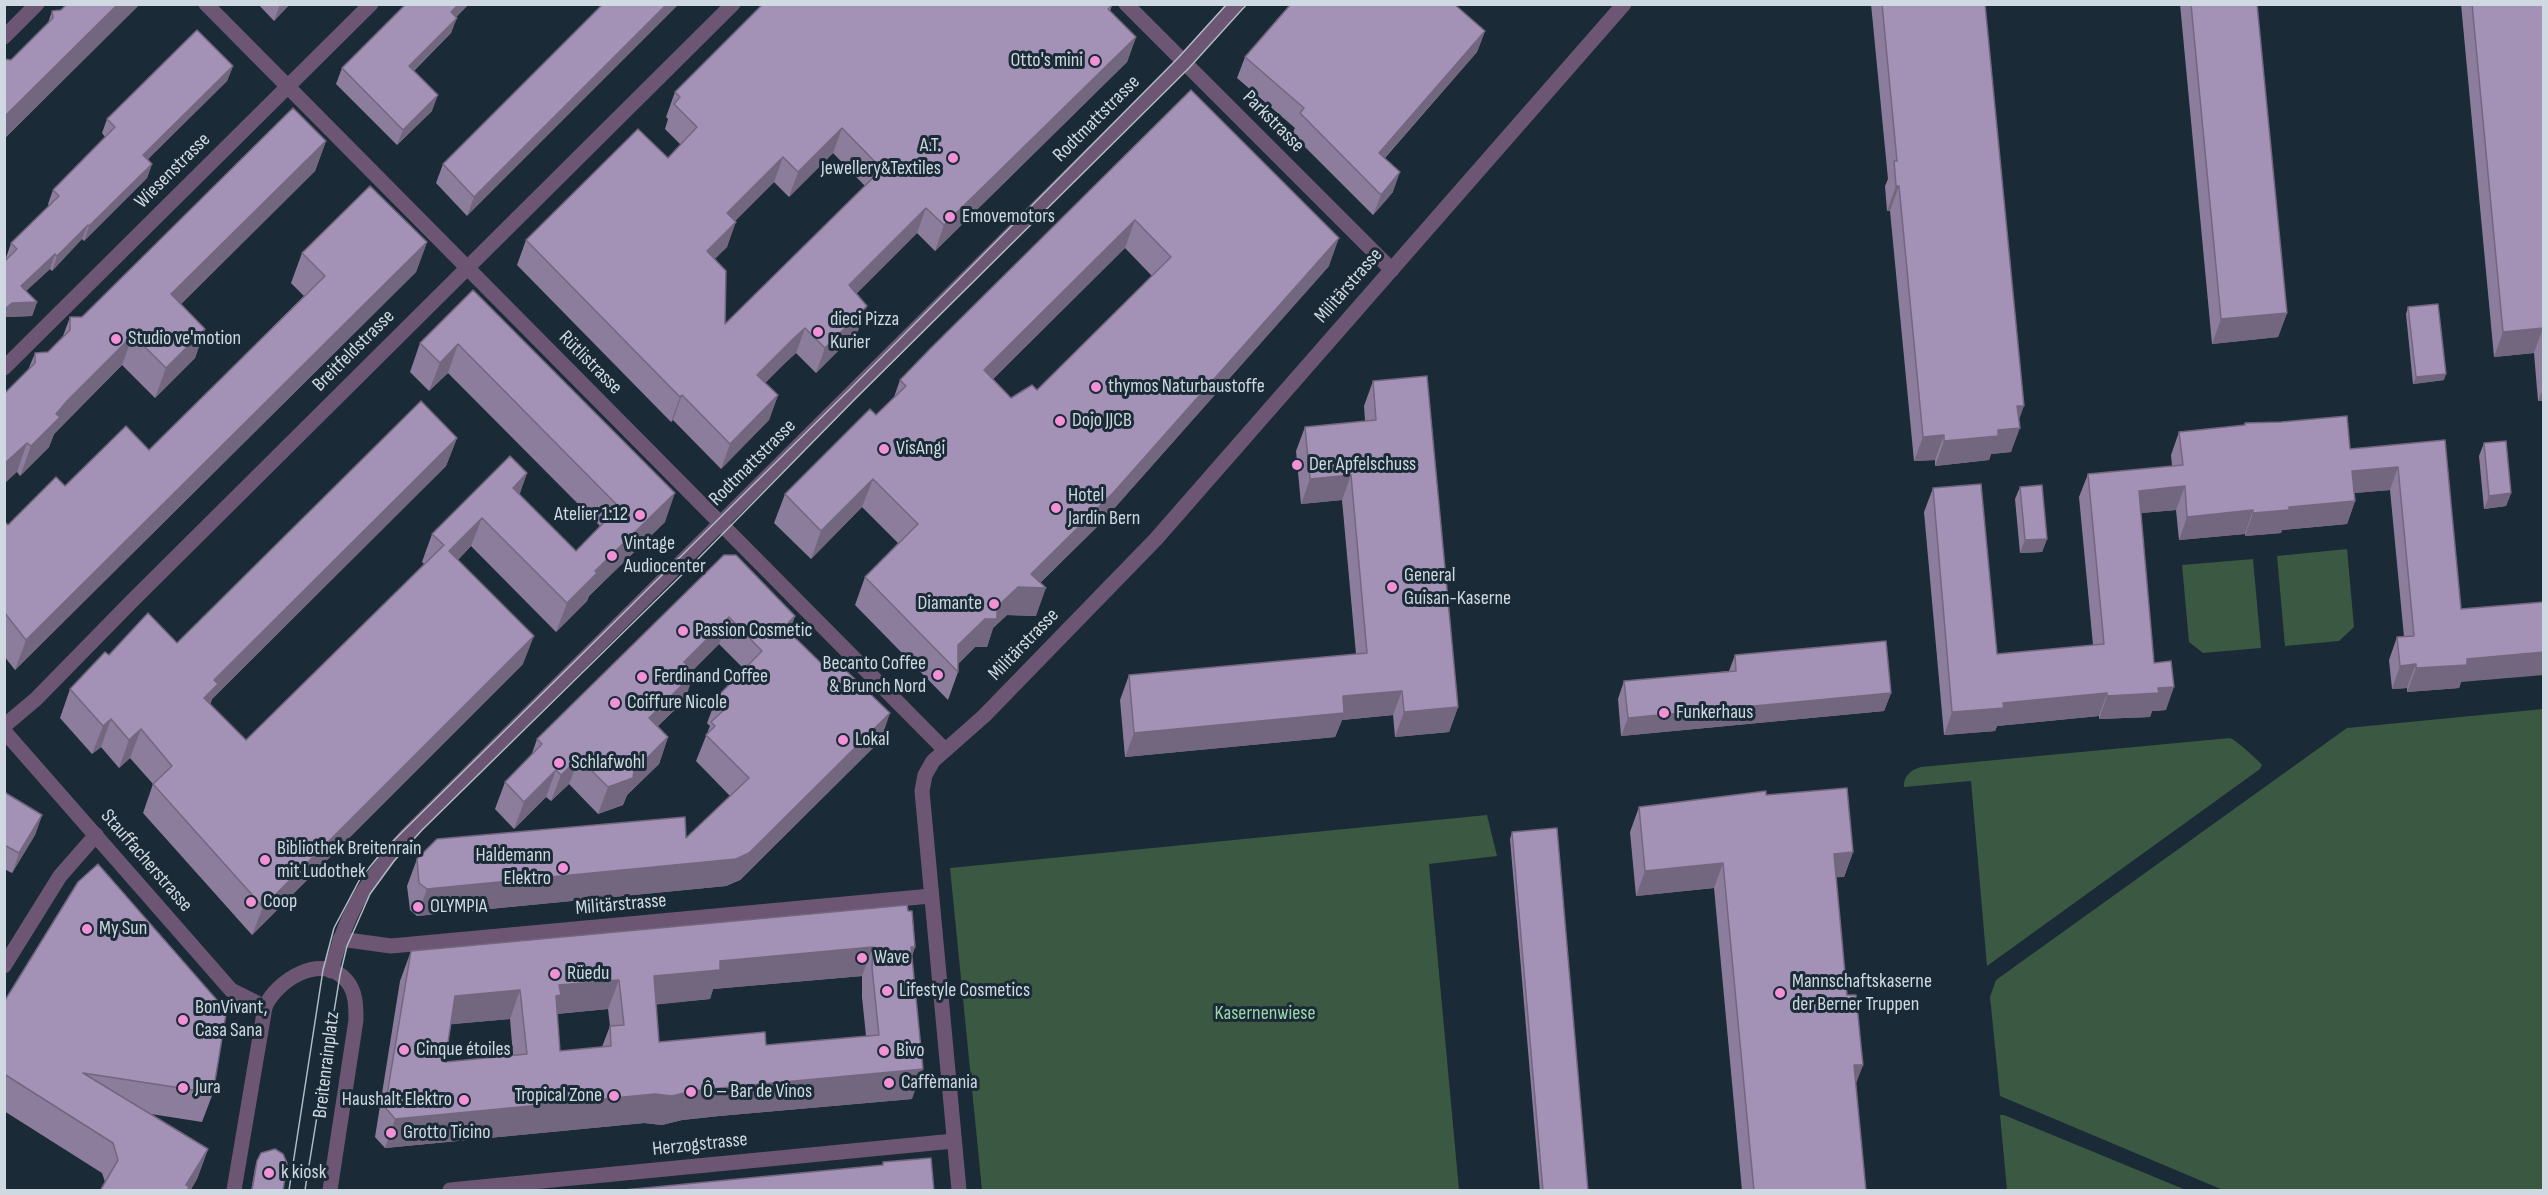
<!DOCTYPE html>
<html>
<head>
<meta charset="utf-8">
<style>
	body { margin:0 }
	#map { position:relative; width:2548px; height:1195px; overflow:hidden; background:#1a2a36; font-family:"Sofia Sans Condensed",sans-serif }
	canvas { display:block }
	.frame { position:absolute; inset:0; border:6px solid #cfd9e1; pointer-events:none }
</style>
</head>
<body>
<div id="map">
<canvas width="2548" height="1195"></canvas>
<div class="frame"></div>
</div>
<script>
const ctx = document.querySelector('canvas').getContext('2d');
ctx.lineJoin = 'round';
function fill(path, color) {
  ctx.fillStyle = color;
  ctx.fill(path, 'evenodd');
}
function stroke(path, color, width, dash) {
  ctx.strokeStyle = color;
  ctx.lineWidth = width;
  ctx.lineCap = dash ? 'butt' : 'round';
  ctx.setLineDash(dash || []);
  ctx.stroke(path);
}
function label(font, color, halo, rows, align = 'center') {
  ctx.font = font + ' "Sofia Sans Condensed",sans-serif';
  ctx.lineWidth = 6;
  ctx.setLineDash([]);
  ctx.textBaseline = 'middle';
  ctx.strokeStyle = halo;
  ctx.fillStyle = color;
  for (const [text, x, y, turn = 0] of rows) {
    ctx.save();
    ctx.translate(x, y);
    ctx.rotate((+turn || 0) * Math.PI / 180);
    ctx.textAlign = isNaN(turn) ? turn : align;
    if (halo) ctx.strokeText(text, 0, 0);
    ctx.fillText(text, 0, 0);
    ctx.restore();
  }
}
const green = new Path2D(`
	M2347,549L2354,627L2339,641L2285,646L2277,556Z
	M2253,559L2261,648L2203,653L2189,642L2182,565Z
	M2543,709V1190H2223L2000,1096L1990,997L1996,980L2347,728Z
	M2230,738C2235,739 2259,761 2262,765L2260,769L1987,966L1971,781L1904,787C1903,776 1911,770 1921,767Z
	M1487,815L1497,856L1429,864L1459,1190H982L950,868Z
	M2000,1115H2004L2186,1190H2007Z`);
const minor = new Path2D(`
	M206,4L945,750
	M1126,4L1392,270
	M4,37L37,4
	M4,368L371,4
	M4,726L36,699L133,600L733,4
	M340,939L391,946L931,896
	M4,966L60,876L96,835
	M234,1190L265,1007
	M450,1190L954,1141
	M959,1190L922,791L925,775L933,761L984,716L1156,539L1624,4`);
const tertiary = new Path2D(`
	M4,731L231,990L265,1007C276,981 321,952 346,980C356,991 356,1006 356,1020L330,1190
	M331,971C348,908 364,885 407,835L1183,63L1236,4`);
const tram = new Path2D(`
	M289,1190L323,970L334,928L360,879L382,852L850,389L1178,58L1227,4
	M305,1190L340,975L347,946L370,894L394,861L422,830L698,559L855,399L1189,68L1247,4`);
const wall = new Path2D(`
	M140,4L4,139V59L11,60L48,23L52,11Z
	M258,4H290L274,21Z
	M469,4L456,17L451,33L414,71L432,111L397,145L336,84L342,68Z
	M603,4L467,216L436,183L443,164Z
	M1871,4H1985L2019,420L2011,452L1991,454L1989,460L1935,466V460L1914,461L1890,211H1887L1885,186L1888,179Z
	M2180,4H2257L2287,313L2278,337L2212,344Z
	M2461,4H2544V401H2538L2534,353L2494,357Z
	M1112,5L1110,11L1136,37L1127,62L935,251L917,233L856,294L858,331L816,373L796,353L785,363L765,383L778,395L769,420L721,469L673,420L671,422L517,265L526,240L668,158L681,145L665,129L668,119L666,117L675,92ZM833,153L865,186L725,324L714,259L727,247L735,221L774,182L789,197Z
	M1485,31L1477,52L1385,158L1393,192L1373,215L1292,134L1295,128L1237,78L1245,57Z
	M233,66L227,81L148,159L152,164L147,178L84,241L82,239L52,271L50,269L26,291L37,302L32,316L6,317L4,319V262L7,259L6,258L11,243L49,206L48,204L53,190L105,137L102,133L107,119Z
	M1191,90L1329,266L1103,521L1040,583L1036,616L1007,615L993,628L987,647H975L958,664V672L948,700L855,605L865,577L898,543L862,507L811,559L774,523L785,494L876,415L894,397L900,380ZM1125,248L1152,276L1037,390L1011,398L993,379Z
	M326,141L315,171L181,304L205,329L195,358L155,398L122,365L57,431L54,434L49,447L20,476L17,472L28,370L35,353L48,352L63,336L70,317H82Z
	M427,242L416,272L15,670L4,656V521L8,525L65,486L149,450L304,296L291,283L302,253Z
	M473,290L665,522L589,596L587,601L556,632L471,546L458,560L523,664L252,935L143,813L153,784L130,758L119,768L101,747L92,754L60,718L70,689L109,655L177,643L457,438L446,466L212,699L210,705L246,740L424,564L422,562L432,534L527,473L519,495L576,551L600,526L448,373L429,391L410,372L420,343Z
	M2408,307L2444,380L2413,384L2406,314Z
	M1373,381L1458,707L1449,732L1395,737L1393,715L1342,720L1335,737L1125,757L1120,700L1129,675L1356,654L1342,500L1301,504L1296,451L1305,427L1365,421L1364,406Z
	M2245,423L2350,449L2445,440L2461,682L2459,688L2407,692V688L2392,689L2389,660L2397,637H2404L2390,490L2354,493L2355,501L2347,524L2282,530L2281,533L2245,536V534L2179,540L2176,510L2141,513L2154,663L2166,710L2152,711L2150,717L2099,719V716L1997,726L1995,731L1944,735L1924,512L1933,488L1997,654L2093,645L2079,497L2088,474L2172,466L2171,455L2179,432L2244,425Z
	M2484,443L2511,493L2506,506L2484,509L2479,456Z
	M2020,487L2047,539L2042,552L2020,553L2015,499Z
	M724,555L795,616L789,632L881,740L740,880L726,886L417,916L410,910L407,886L417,859L686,838L730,796L696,761L710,726L707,723L717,697L744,669L719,644L692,671L685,700L658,726L668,737L659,764L627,795L623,805L598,814L569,784L551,801L546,797L514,829L495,809L505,782L531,756L537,739Z
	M1735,655L1891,693L1884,711L1621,736L1618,699L1624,681L1729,671Z
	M4,792L42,815L35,835L12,873L4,869Z
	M1766,795L1853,852L1844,877H1836L1847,995L1863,1065L1855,1084L1866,1191H1742L1714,888L1636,896L1630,832L1639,807Z
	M1512,832L1588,1191H1540L1510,839Z
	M915,947L912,956V1099L719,1116L682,1120L662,1125L644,1123L385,1148L375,1137L400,981L411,951ZM862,976V997L866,1036L766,1045L659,1042L656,1004L710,999L713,989ZM608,1009L610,1026L602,1047L560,1051L557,1014ZM510,1019L513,1055L445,1062L451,1024Z
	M4,1002L213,1093L202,1122L151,1114L208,1149L197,1179L190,1191H100L105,1182L102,1173L4,1111Z
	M257,1161L283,1191H251L255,1168Z`);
const shadedWall = new Path2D(`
	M118,4H140L4,139V117Z
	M280,4H290L274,21Z
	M459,4H469L446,27L451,12Z
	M667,4H679L467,216L474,197Z
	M457,18L451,33L403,81L409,66Z
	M1485,31L1477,52L1371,173L1379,153Z
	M1136,37L1127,62L935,251L944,225Z
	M233,66L227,81L138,169L143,155Z
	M438,95L432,111L397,145L403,130Z
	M842,128L833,153L789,197L798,172Z
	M326,141L315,171L161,324L171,294Z
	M783,157L774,182L718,238L727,213Z
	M152,164L147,178L84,241L89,226Z
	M1400,172L1393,192L1373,215L1381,195Z
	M1896,186H1899L1890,211H1887Z
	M926,208L917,233L840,310L849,285Z
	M1135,220L1125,248L974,398L984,370Z
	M736,222L727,247L698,276L707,251Z
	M88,225L82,239L52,271L57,256Z
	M1339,238L1329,266L1103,521L1035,588H1046L1036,616L1007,615L993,628L987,647H975L954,668L958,645L1031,574Z
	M427,242L416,272L15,670L26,640Z
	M55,254L50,269L16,300L21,286Z
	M37,302L32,316L6,317L4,319V310L12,303Z
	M867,306L858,331L816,373L825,348Z
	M2287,313L2278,337L2212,344L2221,319Z
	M805,328L796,353L785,363L748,400L757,375L794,338Z
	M2543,328L2534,353L2494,357L2503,332Z
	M205,329L195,358L155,398L166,368Z
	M133,335L122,365L57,431L54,434L49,447L20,476L31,446L56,414L67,401Z
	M458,344L448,373L429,391L440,363Z
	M2446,374L2444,380L2413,384L2416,377Z
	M2544,387V401H2538Z
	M682,395L673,420L671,422L680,397Z
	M778,395L769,420L721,469L730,444Z
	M2017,406H2024L2016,428H2020L2011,452L1991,454L1989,460L1935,466L1944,441L1998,430Z
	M1944,435L1935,460L1914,461L1923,437Z
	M457,438L446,466L212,699L208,712L204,698L214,680Z
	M27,443L17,472L4,484V464Z
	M2398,467L2390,490L2344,494L2352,471Z
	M527,473L517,502L513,488Z
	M1351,475L1342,500L1301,504L1310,479Z
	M873,479L862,507L811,559L821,531Z
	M2185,486L2176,510L2130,514L2139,491Z
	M675,493L665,522L589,596L587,601L556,632L567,603L595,571Z
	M2511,493L2506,506L2484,509L2489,496Z
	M2355,501L2347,524L2282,530L2281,533L2245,536L2253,513L2289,507Z
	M2253,510L2245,534L2179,540L2187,517Z
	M482,518L471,546L439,579L449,551Z
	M2047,539L2042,552L2020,553L2025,540Z
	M795,616L785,643L784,627Z
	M729,617L719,644L674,689L684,662Z
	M534,636L523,664L252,935L263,907Z
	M2544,652V675L2461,682L2459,688L2407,692L2416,668L2467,659Z
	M2416,664L2407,688L2392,689L2400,666Z
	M694,673L685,700L639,744L649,718Z
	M2174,687L2166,710L2152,711L2150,717L2099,719L2107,696L2158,688Z
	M1402,691L1393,715L1342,720L1335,737L1125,757L1134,733L1343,696Z
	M1891,693L1884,711L1621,736L1628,718Z
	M2107,693L2099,716L1997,726L1995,731L1944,735L1952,712L2003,703Z
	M1458,707L1449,732L1395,737L1404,712Z
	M890,713L881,740L740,880L726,886L417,916L427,889L736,859Z
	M111,719L101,747L92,754L103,726Z
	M141,729L130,758L119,768L129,740Z
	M668,737L659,764L627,795L623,805L598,814L608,787L634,771Z
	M579,758L569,784L551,801L561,775Z
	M556,770L546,797L514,829L524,802Z
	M42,815L35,835L12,873L19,853Z
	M1853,852L1844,877L1825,878L1834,854Z
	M1723,863L1714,888L1636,896L1645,871Z
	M873,947L862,976L713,989L710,999L644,1006L654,976L720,961Z
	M911,947H915L905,976Z
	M619,980L608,1009L554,1014L545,1025L559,985Z
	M520,990L510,1019L444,1025L455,996Z
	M1854,1065H1863L1854,1089Z
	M923,1069L912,1099L719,1116L682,1120L662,1125L644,1123L385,1148L395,1119Z
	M208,1149L197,1179L190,1191H184L186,1185Z`);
const building = new Path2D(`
	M67,4H118L4,117V59L11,60L53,18L52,11L61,10Z
	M406,4H459L451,12L457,18L409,66L438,95L403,130L342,68Z
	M603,4H667L474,197L443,164Z
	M763,4H1111L1112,5L1108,9L1136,37L944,225L926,208L849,285L867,306L825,348L805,328L794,338L757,375L778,395L730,444L682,395L680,397L526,240L638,129L668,158L697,127L674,104L680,97L675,92ZM842,128L882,169L725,324L726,271L707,251L736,222L727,213L783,157L798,172Z
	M1291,4H1454L1485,31L1379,153L1400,172L1381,195L1300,113L1304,108L1245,57Z
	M1882,4H1985L2024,406H2017L2020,428L1998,430V436L1944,441V435L1923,437L1899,186H1896L1894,161H1897Z
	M2191,4H2257L2287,313L2221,319Z
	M2472,4H2544V338L2543,328L2503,332Z
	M197,30L233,66L143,155L152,164L89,226L88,225L57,256L55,254L21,286L37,302L12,303L4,310V262L17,249L11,243L59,196L53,190L115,127L107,119Z
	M1191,90L1339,238L1113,493L1031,574L1046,588L1018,587L997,607V619H985L958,645V672L865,577L918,524L873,479L821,531L785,494L870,409L876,415L906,386L900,380L931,348ZM1135,220L1171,257L1037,390L1032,385L1011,398L984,370Z
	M293,108L326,141L171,294L205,329L166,368L133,335L67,401L56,414L60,417L31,446L27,443L4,464V394L35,363V353L48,352L70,330V317H82Z
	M370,186L427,242L26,640L4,612V521L8,525L56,477L65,486L126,426L149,450L325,276L302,253Z
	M473,290L675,493L595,571L597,573L567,603L482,518L449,551L534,636L263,907L153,784L172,766L141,729L129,740L111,719L103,726L70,689L105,652L109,655L148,613L177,643L421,401L457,438L214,680L218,684L204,698L246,740L444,545L432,534L510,456L527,473L513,488L576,551L619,507L458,344L440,363L420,343Z
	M2438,304L2446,374L2416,377L2408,307Z
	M1427,376L1458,707L1404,712L1402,691L1343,696L1344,713L1134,733L1129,675L1367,653L1351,475L1310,479L1305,427L1376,420L1373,381Z
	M2347,416L2350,449L2445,440L2461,609L2544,602V652L2467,659V665L2416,668V664L2400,666L2397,637L2414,636L2398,467L2352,471L2355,501L2289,507V510L2253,513V510L2187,517L2185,486L2139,491L2154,663L2171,661L2174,687L2158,688L2159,693L2107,696V693L2003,703L2004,708L1952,712L1933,488L1981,484L1997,654L2104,644L2088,474L2183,465L2179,432L2245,425V423L2281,422Z
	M2506,441L2511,493L2489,496L2484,443Z
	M2042,485L2047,539L2025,540L2020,487Z
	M724,555H736L795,616L784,627L825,667L834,659L890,713L749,853L736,859L427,889L419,883L417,859L437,839L685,817L686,838L749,778L706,735L715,726L711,722L727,707L717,697L762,651L729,617L684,662L694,673L649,718L668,737L634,771L633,778L608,787L579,758L561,775L556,770L524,802L505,782L542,744L537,739Z
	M1886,641L1891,693L1628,718L1624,681L1736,671L1735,655Z
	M1847,788L1853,852L1834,854L1847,995H1856L1861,1046L1863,1065H1854L1866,1191H1754L1723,863L1645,871L1639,807L1766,791V795Z
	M4,792L42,815L19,853L4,845Z
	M1557,828L1588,1191H1543L1512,832Z
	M98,864L223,1007L226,1014L213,1093L83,1073L208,1149L186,1185L189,1187L187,1191H100L118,1160L113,1143L4,1074V1002L78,882Z
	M907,905L908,911H912L915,947H911L923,1069L730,1087L692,1091L672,1096L655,1094L395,1119L385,1107L411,951ZM873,947L872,968L879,1035L766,1045L765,1032L659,1042L654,976L720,970V961ZM619,980L624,1025L610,1026L611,1046L560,1051L556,996L561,995L559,985ZM520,990L527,1054L445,1062L455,996Z
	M275,1149L283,1154L287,1163L283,1191H252L257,1161L261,1153Z
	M931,1158L934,1191H613L883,1165V1162Z`);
const markers = [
	[1095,61,6,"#f391d6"],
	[953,158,6,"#f391d6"],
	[950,217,6,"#f391d6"],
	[818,332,6,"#f391d6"],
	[116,339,6,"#f391d6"],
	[1096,387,6,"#f391d6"],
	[1060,421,6,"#f391d6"],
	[884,449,6,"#f391d6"],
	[1297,465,6,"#f391d6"],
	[1056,508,6,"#f391d6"],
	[640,515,6,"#f391d6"],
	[612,556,6,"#f391d6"],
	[1392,587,6,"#f391d6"],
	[994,604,6,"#f391d6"],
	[683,631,6,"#f391d6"],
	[938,675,6,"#f391d6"],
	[642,677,6,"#f391d6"],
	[615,703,6,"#f391d6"],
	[1664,713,6,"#f391d6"],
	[843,740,6,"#f391d6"],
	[559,763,6,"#f391d6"],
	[265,860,6,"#f391d6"],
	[563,868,6,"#f391d6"],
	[251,902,6,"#f391d6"],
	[418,907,6,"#f391d6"],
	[87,929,6,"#f391d6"],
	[862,958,6,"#f391d6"],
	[555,974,6,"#f391d6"],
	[887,991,6,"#f391d6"],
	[1780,993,6,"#f391d6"],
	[183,1020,6,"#f391d6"],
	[404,1050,6,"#f391d6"],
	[884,1051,6,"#f391d6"],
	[889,1083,6,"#f391d6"],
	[183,1088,6,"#f391d6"],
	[691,1092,6,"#f391d6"],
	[614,1096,6,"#f391d6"],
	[464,1100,6,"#f391d6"],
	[391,1133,6,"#f391d6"],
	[269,1173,6,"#f391d6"]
];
const poiNames = [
	["Otto's mini",1083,61,"right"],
	["A.T.",941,146,"right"],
	["Jewellery&Textiles",941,169,"right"],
	["Emovemotors",962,217],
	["dieci Pizza",830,320],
	["Kurier",830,343],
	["Studio ve'motion",128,339],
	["thymos Naturbaustoffe",1108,387],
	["Dojo JJCB",1072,421],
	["VisAngi",896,449],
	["Der Apfelschuss",1309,465],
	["Hotel",1068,496],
	["Jardin Bern",1068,519],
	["Atelier 1:12",628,515,"right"],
	["Vintage",624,544],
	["Audiocenter",624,567],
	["General",1404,576],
	["Guisan-Kaserne",1404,599],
	["Diamante",982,604,"right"],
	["Passion Cosmetic",695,631],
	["Becanto Coffee",926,664,"right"],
	["& Brunch Nord",926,687,"right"],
	["Ferdinand Coffee",654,677],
	["Coiffure Nicole",627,703],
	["Funkerhaus",1676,713],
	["Lokal",855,740],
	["Schlafwohl",571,763],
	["Bibliothek Breitenrain",277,849],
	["mit Ludothek",277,872],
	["Haldemann",551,856,"right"],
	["Elektro",551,879,"right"],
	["Coop",263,902],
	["OLYMPIA",430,907],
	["My Sun",99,929],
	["Wave",874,958],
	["Rüedu",567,974],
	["Mannschaftskaserne",1792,982],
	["der Berner Truppen",1792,1005],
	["Lifestyle Cosmetics",899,991],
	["BonVivant,",195,1008],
	["Casa Sana",195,1031],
	["Cinque étoiles",416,1050],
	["Bivo",896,1051],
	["Caffèmania",901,1083],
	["Jura",195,1088],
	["Ô – Bar de Vinos",703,1092],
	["Tropical Zone",602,1096,"right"],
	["Haushalt Elektro",452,1100,"right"],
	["Grotto Ticino",403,1133],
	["k kiosk",281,1173]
];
const streetNames = [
	["Rodtmattstrasse",1097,119,-45],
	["Parkstrasse",1273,122,45],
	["Wiesenstrasse",173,171,-45],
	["Militärstrasse",1349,286,-49],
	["Breitfeldstrasse",354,351,-45],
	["Rütlistrasse",590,363,45],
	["Rodtmattstrasse",753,463,-45],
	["Militärstrasse",1024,645,-46],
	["Stauffacherstrasse",146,861,49],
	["Militärstrasse",621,905,-5],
	["Breitenrainplatz",327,1065,-83],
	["Herzogstrasse",700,1145,-6]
];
const parkNames = [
	["Kasernenwiese",1265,1014]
];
fill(green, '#3a5842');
stroke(minor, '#6c5673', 15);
stroke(tertiary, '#6c5673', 15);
stroke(tram, '#b0bbc4', 1.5);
fill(wall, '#8d7d9d');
fill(shadedWall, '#73667f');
fill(building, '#a491b6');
stroke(building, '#73667f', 1.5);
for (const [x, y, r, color] of markers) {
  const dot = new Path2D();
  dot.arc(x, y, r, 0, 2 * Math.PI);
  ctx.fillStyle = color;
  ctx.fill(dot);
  stroke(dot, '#1a2a36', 2);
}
label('20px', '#cfd9e1', '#1a2a36', poiNames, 'left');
label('20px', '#cfd9e1', '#1a2a36', streetNames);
label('20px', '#9cd7ab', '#1a2a36', parkNames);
</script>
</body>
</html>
